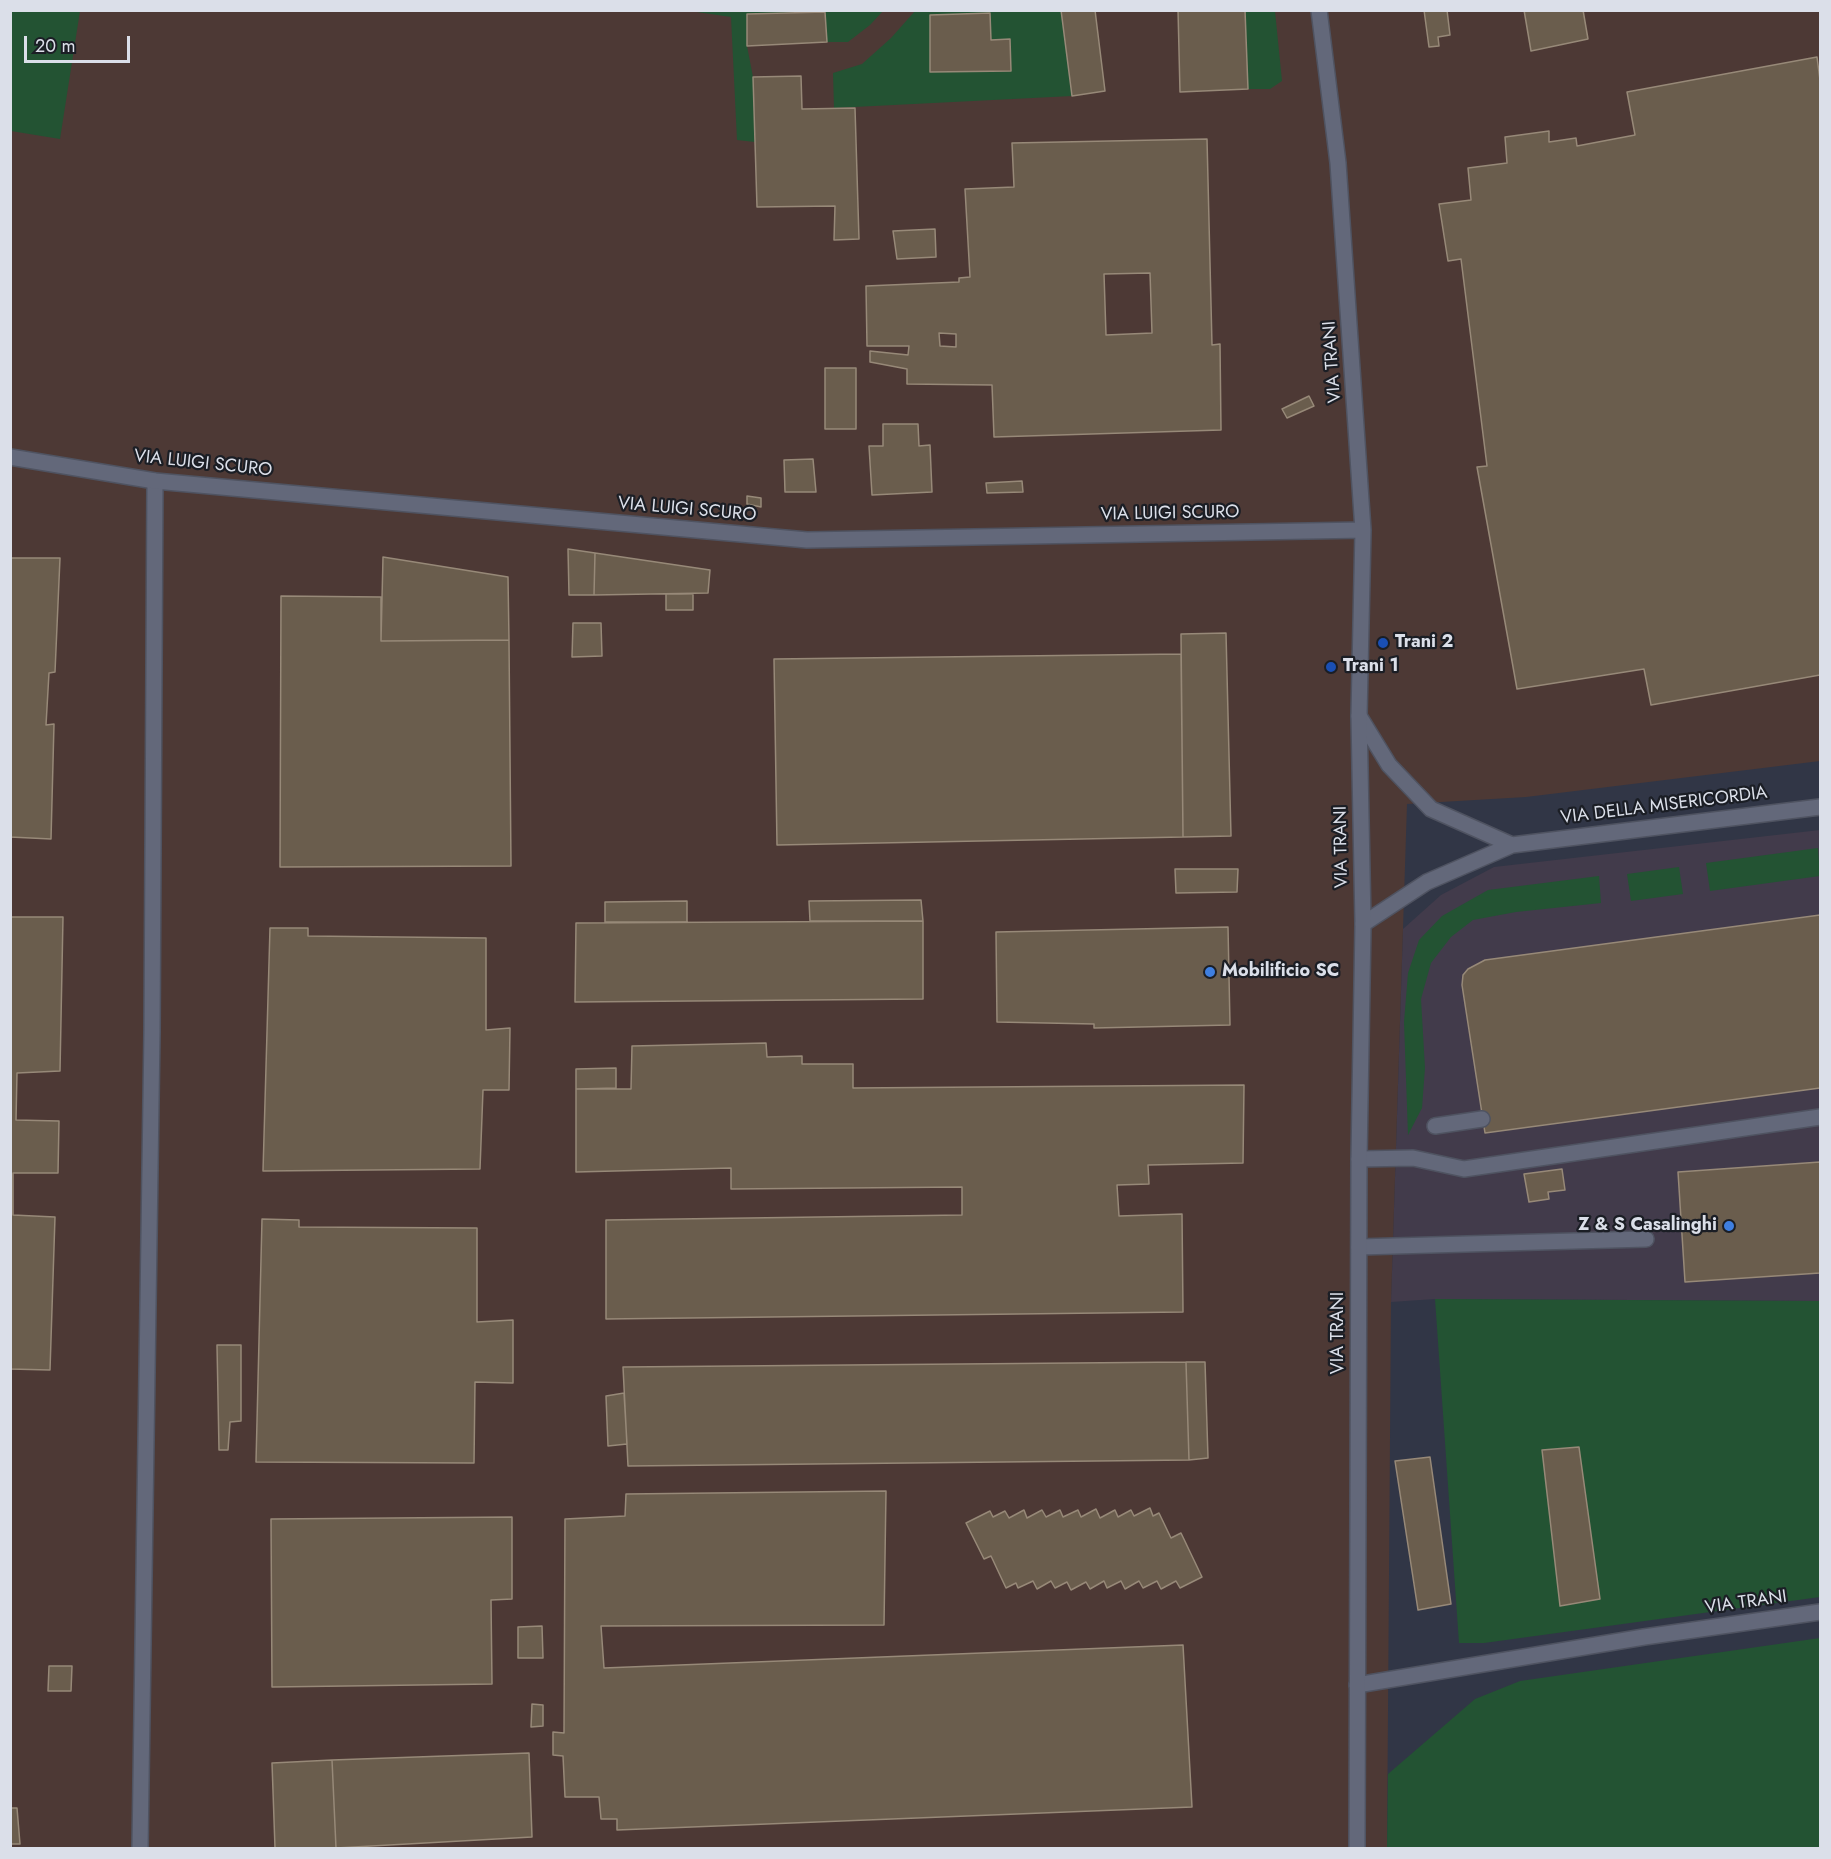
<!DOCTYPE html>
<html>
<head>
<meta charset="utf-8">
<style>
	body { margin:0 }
	#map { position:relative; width:1831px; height:1859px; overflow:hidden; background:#313646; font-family:Jost,sans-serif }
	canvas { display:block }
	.frame { position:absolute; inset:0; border:12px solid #dbdfe9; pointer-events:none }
	.scale { position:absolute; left:24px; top:36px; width:106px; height:27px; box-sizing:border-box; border:3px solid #dbdfe9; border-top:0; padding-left:8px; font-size:18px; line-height:21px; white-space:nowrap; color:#dbdfe9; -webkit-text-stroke:4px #1b1e25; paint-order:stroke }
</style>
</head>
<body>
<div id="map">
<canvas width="1831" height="1859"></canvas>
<div class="frame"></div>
<div class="scale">20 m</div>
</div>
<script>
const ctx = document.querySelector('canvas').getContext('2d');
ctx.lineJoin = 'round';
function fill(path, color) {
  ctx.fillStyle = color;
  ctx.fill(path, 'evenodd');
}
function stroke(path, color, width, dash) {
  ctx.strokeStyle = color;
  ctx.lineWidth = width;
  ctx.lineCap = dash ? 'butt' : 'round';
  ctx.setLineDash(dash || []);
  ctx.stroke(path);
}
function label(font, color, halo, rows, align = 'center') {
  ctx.font = font + ' Jost,sans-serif';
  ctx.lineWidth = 4.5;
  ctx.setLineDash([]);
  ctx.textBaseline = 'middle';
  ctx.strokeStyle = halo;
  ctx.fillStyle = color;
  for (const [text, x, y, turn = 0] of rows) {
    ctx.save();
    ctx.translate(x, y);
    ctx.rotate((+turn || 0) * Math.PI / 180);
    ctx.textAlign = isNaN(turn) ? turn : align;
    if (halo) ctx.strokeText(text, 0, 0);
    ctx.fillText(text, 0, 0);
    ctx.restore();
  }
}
const commercial = new Path2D(`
	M1820,830V1301L1435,1299L1391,1302L1403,929L1441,895L1494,867Z`);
const industrial = new Path2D(`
	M11,11H1820V761L1526,797L1407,804L1391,1302L1387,1848H11Z`);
const green = new Path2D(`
	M10,11H80L60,139L11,131Z
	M690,11H883L870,25L848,42H827L824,12L747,14V46L753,77L755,142L737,140L731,17Z
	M915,11H1061L1072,96L834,108L833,73L862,64L891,38Z
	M1245,11H1275L1282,81L1270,89H1248Z
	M1818,848L1820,876L1710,891L1706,863Z
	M1679,867L1683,894L1631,901L1627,874Z
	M1599,876L1601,903L1516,912L1473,920L1451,937L1431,963L1421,999L1425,1068L1422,1108L1408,1135L1404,1022L1408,973L1419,940L1442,916L1488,890Z
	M1435,1299L1820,1301V1597L1484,1643H1459Z
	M1820,1638V1848H1387L1388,1774L1475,1699L1520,1681Z`);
const building = new Path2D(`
	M1061,10H1095L1105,91L1072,96Z
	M1178,10H1245L1248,89L1180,92Z
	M1424,10H1447L1450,35L1438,37L1439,46L1429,47Z
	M1524,10H1583L1588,39L1531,51Z
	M825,12L827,42L747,46V14Z
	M990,13L991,40L1010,39L1011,71L930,72V15Z
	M1817,57L1820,80V675L1651,705L1644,669L1517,689L1477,467L1487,466L1461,259L1448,261L1439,204L1471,200L1468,168L1507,163L1505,137L1549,131V142L1576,138L1577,146L1635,135L1627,92Z
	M801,76L802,109L855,108L859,239L834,240L835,206L757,207L753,77Z
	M1207,139L1212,345L1220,344L1221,430L994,437L992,385L907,384V369L870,362V351L908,355L909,346H867L866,286L959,282V278L970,277L965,189L1014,187L1012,143ZM1150,273L1152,333L1106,335L1104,274ZM939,333L956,334V347L940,346Z
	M935,229L936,257L897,259L893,231Z
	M825,368H856V429H825Z
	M1309,396L1314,406L1287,418L1282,409Z
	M883,424H918L919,446L930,445L932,492L872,495L869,446H883Z
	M813,459L816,492H785L784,460Z
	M1022,481L1023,492L987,493L986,483Z
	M747,496L761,498V507L747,504Z
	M568,549L595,553L594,595H569Z
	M595,553L710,570L708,593L594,595Z
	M383,557L508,577L509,640L381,641Z
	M10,558H60L55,672L49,673L46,725L54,724L51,839L10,837Z
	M666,594H693V610H666Z
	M281,596L381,597V641L509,640L511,866L280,867Z
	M573,623H601L602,656L572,657Z
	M1226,633L1231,836L1183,837L1181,634Z
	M1181,654L1183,837L777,845L774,659Z
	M1175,869H1238L1237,892L1176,893Z
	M921,900L923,921H810L809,901Z
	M687,901V922H605V902Z
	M1820,915V1088L1485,1133L1462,985L1463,975L1468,969L1485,960Z
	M10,917H63L60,1071L17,1073L16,1120L59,1121L58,1173H13V1215L55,1217L50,1370L10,1369Z
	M923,921V999L575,1002L576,923Z
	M1228,927L1230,1025L1094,1028V1024L997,1022L996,932Z
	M270,928H308V936L486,938V1030L510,1028L509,1090H483L480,1169L263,1171Z
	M766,1043L767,1057L802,1056V1064H853V1088L1244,1085L1243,1163L1148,1165L1149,1184L1117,1185L1119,1216L1182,1214L1183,1312L606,1319V1220L962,1215V1187L731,1189V1168L576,1172V1089H631L632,1046Z
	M616,1068V1088L576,1089V1069Z
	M1820,1162V1273L1685,1282L1678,1172Z
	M1562,1169L1565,1190L1548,1192L1549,1199L1529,1202L1524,1174Z
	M262,1219L299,1220V1227L477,1228V1322L513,1320V1383L475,1382L474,1463L256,1462Z
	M217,1345H241V1421L230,1422L228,1450H219Z
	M1186,1362H1205L1208,1458L1189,1460Z
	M1186,1362L1189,1460L628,1466L623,1367Z
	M624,1393L627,1444L608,1446L606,1396Z
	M1579,1447L1600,1599L1560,1606L1542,1450Z
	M1430,1457L1451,1604L1418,1610L1395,1461Z
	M886,1491L884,1625L601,1626L604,1668L1183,1645L1192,1807L617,1830V1819H601L599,1797H565L563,1756L553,1755V1732L564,1733L565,1519L625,1516L626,1494Z
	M1150,1508L1153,1516L1159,1513L1171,1538L1181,1533L1202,1577L1180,1588L1176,1581L1161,1589L1157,1581L1143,1588L1139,1581L1125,1589L1121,1581L1107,1588L1104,1581L1090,1589L1086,1582L1071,1590L1067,1582L1055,1588L1051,1581L1037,1589L1033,1581L1018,1588L1016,1583L1006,1588L991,1556L984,1559L966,1523L990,1511L993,1517L1005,1511L1009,1518L1024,1510L1027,1518L1042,1510L1046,1517L1060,1510L1063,1517L1078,1510L1081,1517L1096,1509L1100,1518L1115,1510L1118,1517L1131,1510L1134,1516Z
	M512,1517V1599L491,1600L492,1684L272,1687L271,1519Z
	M542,1626L543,1658H518V1627Z
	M49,1666H72L71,1691H48Z
	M532,1704L543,1705V1726L531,1727Z
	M529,1753L532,1837L336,1848L332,1760Z
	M332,1760L336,1848H275L272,1763Z
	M10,1808H17L20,1844H10Z`);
const lane = new Path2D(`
	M1435,1126L1482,1119
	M1359,1159L1413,1158L1464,1169L1820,1117
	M1359,1247L1646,1239
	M1357,1685L1644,1637L1820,1612`);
const street = new Path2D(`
	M1359,716L1389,765L1431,809L1512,845
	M1363,924L1427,882L1512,845L1820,807
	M140,1848L152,1032L155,481`);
const secondary = new Path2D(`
	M1319,10L1338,163L1363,530L1359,716L1363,924L1359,1159L1357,1848
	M10,457L155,481L807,540L1363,530`);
const markers = [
	[1383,643,6,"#1a4fb4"],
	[1331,667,6,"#1a4fb4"],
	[1210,972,6,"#3f7fe0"],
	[1729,1226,6,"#3f7fe0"]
];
const streetNames = [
	["VIA TRANI",1333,362,-94],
	["VIA LUIGI SCURO",203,464,6],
	["VIA LUIGI SCURO",687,510,5],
	["VIA LUIGI SCURO",1170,514,-1],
	["VIA DELLA MISERICORDIA",1664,806,-7],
	["VIA TRANI",1342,847,-91],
	["VIA TRANI",1339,1333,-90],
	["VIA TRANI",1746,1603,-8]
];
const poiNames = [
	["Trani 2",1395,643],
	["Trani 1",1343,667],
	["Mobilificio SC",1222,972],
	["Z & S Casalinghi",1717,1226,"right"]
];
fill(commercial, '#423b4b');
fill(industrial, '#4d3935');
fill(green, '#235333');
fill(building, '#6a5d4d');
stroke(building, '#978978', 1.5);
stroke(lane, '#4f5361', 18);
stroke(street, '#4f5361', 18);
stroke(secondary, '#4f5361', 18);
stroke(lane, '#63687a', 15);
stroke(street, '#63687a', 15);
stroke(secondary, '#63687a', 15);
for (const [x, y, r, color] of markers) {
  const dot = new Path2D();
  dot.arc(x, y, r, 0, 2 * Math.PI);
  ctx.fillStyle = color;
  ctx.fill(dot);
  stroke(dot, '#1b1e25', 2);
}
label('18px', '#dbdfe9', '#1b1e25', streetNames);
label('bold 18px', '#dbdfe9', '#1b1e25', poiNames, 'left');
</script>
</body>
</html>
